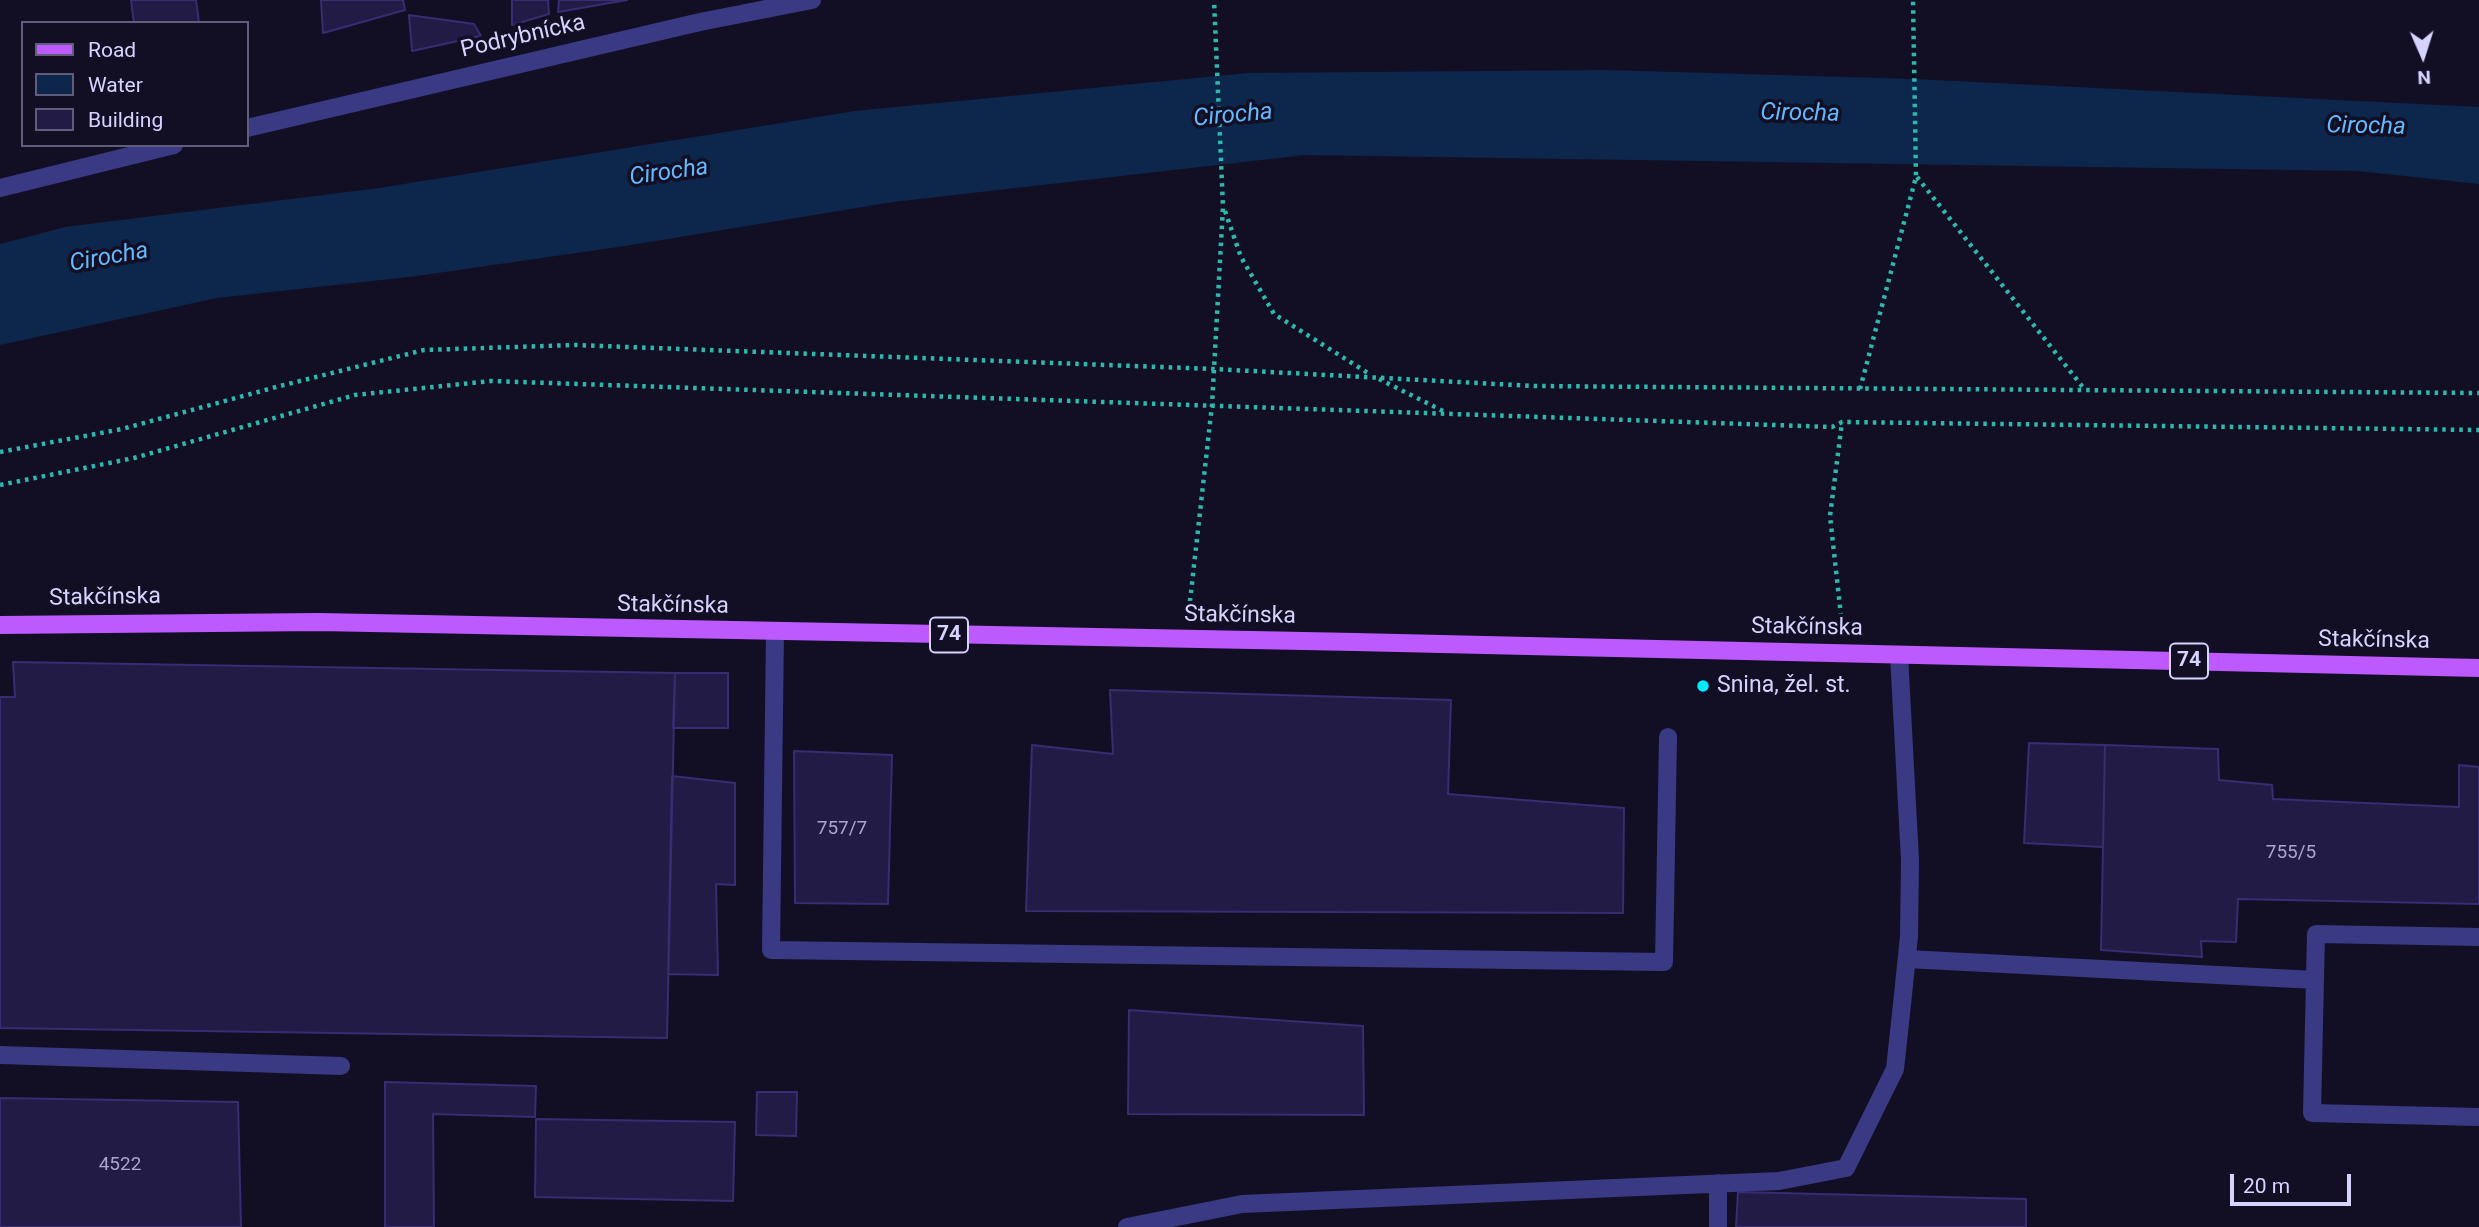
<!DOCTYPE html>
<html>
<head>
<meta charset="utf-8">
<style>
	body { margin:0 }
	#map { position:relative; width:2479px; height:1227px; overflow:hidden; background:#120f25; font-family:Roboto,sans-serif }
	canvas { display:block }
	.legend { position:absolute; left:21px; top:21px; width:228px; height:126px; box-sizing:border-box; background:#120f25; border:2px solid #605d7c; margin:0; padding:9px 12px; list-style:none; font-size:21px; color:#d6d3ff }
	.legend li { display:flex; align-items:center; gap:14px; height:35px }
	.legend b { width:35px; border:2px solid #605d7c }
	.north { position:absolute; left:2388px; top:21px; width:70px; height:70px; -webkit-text-stroke:5px #120f25; paint-order:stroke; rotate:177deg; font-size:19px; font-weight:700; line-height:28px; text-align:center; color:#d6d3ff }
	.north::after { content:''; display:block; margin:auto; width:24px; height:32px; background:#d6d3ff; clip-path:polygon(50% 0,100% 100%,50% 72%,0 100%) }
	.scale { position:absolute; left:2230px; top:1174px; width:121px; height:32px; box-sizing:border-box; border:4px solid #d6d3ff; border-top:0; padding-left:9px; font-size:21px; line-height:24px; white-space:nowrap; color:#d6d3ff; -webkit-text-stroke:5px #120f25; paint-order:stroke }
</style>
</head>
<body>
<div id="map">
<canvas width="2479" height="1227"></canvas>
<ul class="legend">
<li><b style="height:9px;background:#bc5aff"></b>Road</li>
<li><b style="height:19px;background:#0d264b"></b>Water</li>
<li><b style="height:19px;background:#221b46"></b>Building</li>
</ul>
<div class="north">N</div>
<div class="scale">20 m</div>
</div>
<script>
const ctx = document.querySelector('canvas').getContext('2d');
ctx.lineJoin = 'round';
function fill(path, color) {
  ctx.fillStyle = color;
  ctx.fill(path, 'evenodd');
}
function stroke(path, color, width, dash) {
  ctx.strokeStyle = color;
  ctx.lineWidth = width;
  ctx.lineCap = dash ? 'butt' : 'round';
  ctx.setLineDash(dash || []);
  ctx.stroke(path);
}
function label(font, color, halo, rows, align = 'center') {
  ctx.font = font + ' Roboto,sans-serif';
  ctx.lineWidth = 7;
  ctx.setLineDash([]);
  ctx.textBaseline = 'middle';
  ctx.strokeStyle = halo;
  ctx.fillStyle = color;
  for (const [text, x, y, turn = 0] of rows) {
    ctx.save();
    ctx.translate(x, y);
    ctx.rotate((+turn || 0) * Math.PI / 180);
    ctx.textAlign = isNaN(turn) ? turn : align;
    if (halo) ctx.strokeText(text, 0, 0);
    ctx.fillText(text, 0, 0);
    ctx.restore();
  }
}
const water = new Path2D(`
	M1606,70L1914,79L2479,107V184L2358,171L1305,155L893,202L625,246L417,276L217,298L0,345V244L65,227L379,188L855,111L1248,73Z`);
const building = new Path2D(`
	M131,0H196L199,23H134Z
	M321,0H403L405,10L323,33Z
	M512,0H548L549,14L512,25Z
	M559,0H627L558,12Z
	M409,15L474,24L481,36L412,51Z
	M13,662L675,673L667,1038L0,1028V697H15Z
	M675,673H728V728H673Z
	M1110,690L1451,700L1448,794L1624,808L1623,913L1026,911L1032,745L1113,754Z
	M2029,743L2105,745L2103,847L2024,843Z
	M2105,745L2218,749L2219,780L2272,785L2273,799L2459,807V765L2479,767V904L2238,899L2236,942L2201,941L2202,957L2101,950Z
	M794,751L892,755L888,904L795,903Z
	M672,776L735,783V885L716,884L718,975L668,974Z
	M1129,1010L1363,1026L1364,1115L1128,1114Z
	M385,1082L536,1086L535,1117L433,1114L434,1227H385Z
	M757,1092H797L796,1136L756,1135Z
	M0,1098L238,1102L241,1227H0Z
	M536,1119L735,1122L733,1201L535,1197Z
	M1738,1192L2026,1199V1227H1736Z`);
const path = new Path2D(`
	M1917,177L2085,390
	M1225,211L1241,257L1274,314L1371,375
	M1379,379L1447,413
	M1860,389L1916,177L1913,0
	M0,452L122,429L280,386L424,350L575,345L1214,369L1534,386L2479,393
	M0,485L134,458L355,395L491,381L1832,427L1842,422L2479,430
	M1189,610L1212,405L1223,207L1214,0
	M1842,625L1830,516L1842,422`);
const service = new Path2D(`
	M247,128L700,22L812,0
	M0,188L174,145
	M775,632L771,950L1664,962L1668,737
	M2479,937L2316,934L2312,1113L2479,1117
	M1907,959L2315,980
	M0,1055L341,1066
	M1127,1227L1242,1204L1779,1181L1846,1168L1895,1069L1903,995L1909,936L1910,860L1899,655
	M1718,1227V1183`);
const primary = new Path2D(`
	M0,625L319,622L1355,642L2479,668`);
const markers = [
	[1703,686,7,"#00ecfe"]
];
const numberNames = [
	["757/7",842,829],
	["755/5",2291,853],
	["4522",120,1165]
];
const shields = [
	[949,635,38],
	[2189,661,38]
];
const shieldNames = [
	["74",949,635],
	["74",2189,661]
];
const streetNames = [
	["Podrybnícka",523,37,-13],
	["Stakčínska",105,598,-1],
	["Stakčínska",673,606,1],
	["Stakčínska",1240,616,1],
	["Stakčínska",1807,628,1],
	["Stakčínska",2374,641,1]
];
const poiNames = [
	["Snina, žel. st.",1717,686]
];
const waterNames = [
	["Cirocha",1800,114,1],
	["Cirocha",1233,116,-5],
	["Cirocha",2366,127,1],
	["Cirocha",669,173,-8],
	["Cirocha",109,258,-10]
];
fill(water, '#0d264b');
fill(building, '#221b46');
stroke(building, '#382c72', 2);
stroke(path, '#2eb7ab', 4.5, [3.5, 5]);
stroke(service, '#3a3984', 18);
stroke(primary, '#bc5aff', 18);
for (const [x, y, r, color] of markers) {
  const dot = new Path2D();
  dot.arc(x, y, r, 0, 2 * Math.PI);
  ctx.fillStyle = color;
  ctx.fill(dot);
  stroke(dot, '#120f25', 2.5);
}
label('19px', '#a9a5d1', null, numberNames);
for (const [x, y, w] of shields) {
  const box = new Path2D();
  box.roundRect(x - w / 2, y - 17.5, w, 35, 5);
  ctx.fillStyle = '#120f25';
  ctx.fill(box);
  stroke(box, '#d6d3ff', 2);
}
label('bold 21px', '#d6d3ff', null, shieldNames);
label('23px', '#d6d3ff', '#120f25', streetNames);
label('23px', '#d6d3ff', '#120f25', poiNames, 'left');
label('italic 24px', '#61baff', '#120f25', waterNames);
</script>
</body>
</html>
